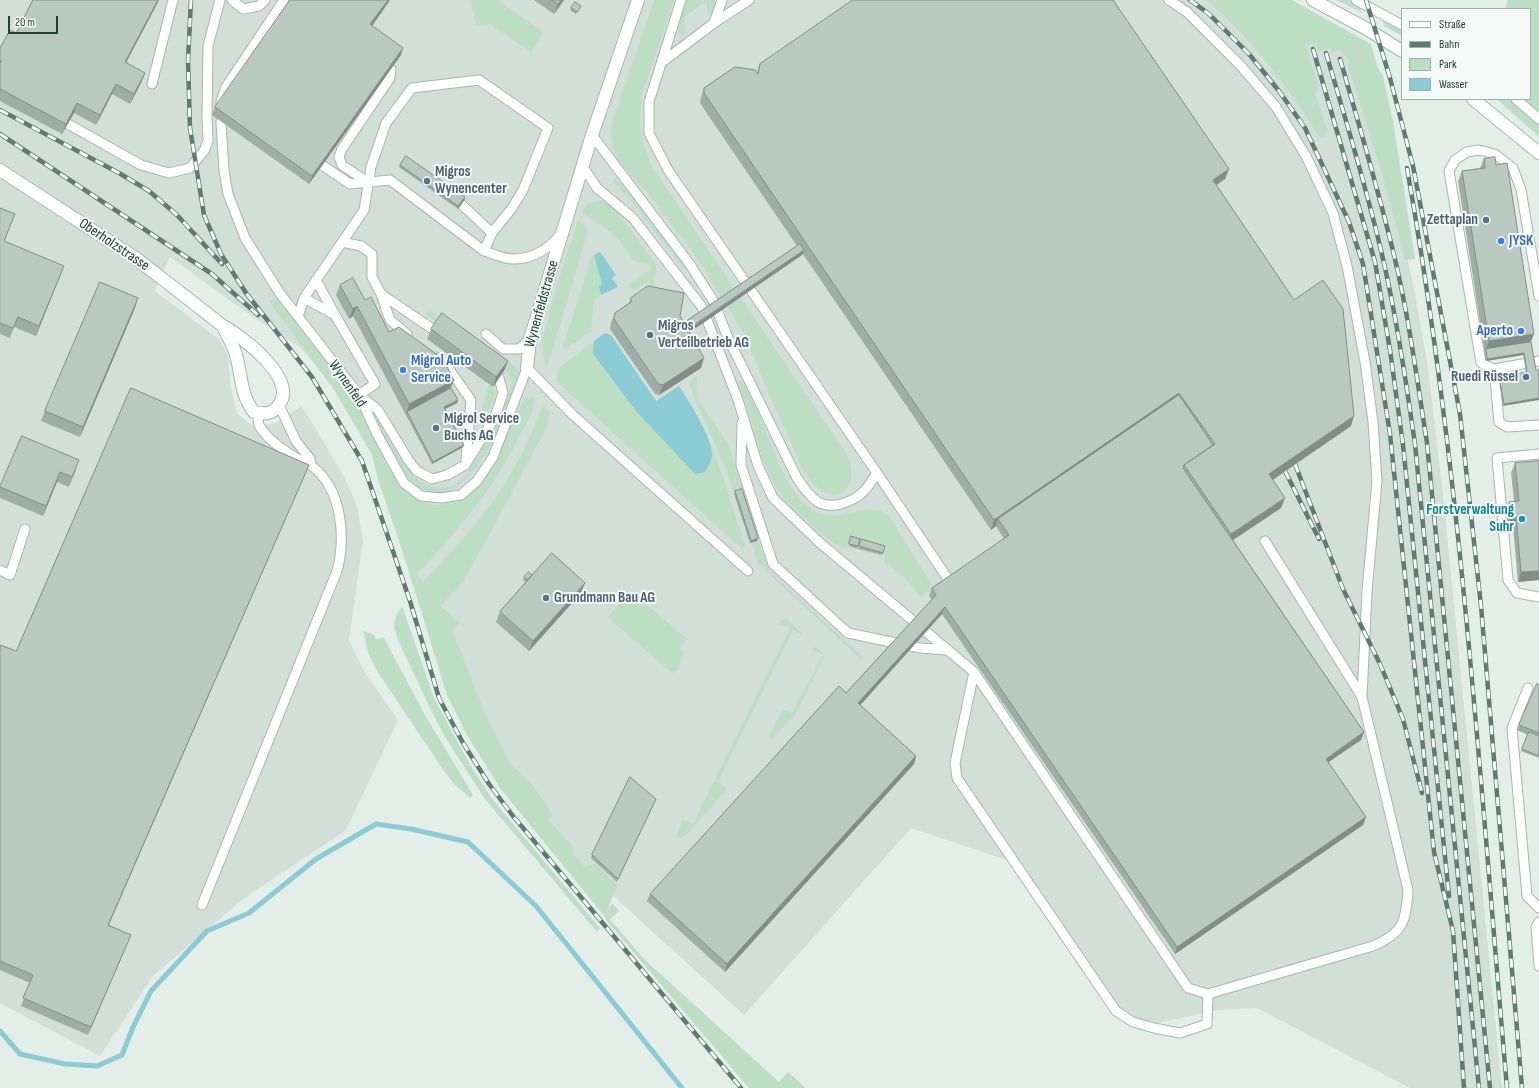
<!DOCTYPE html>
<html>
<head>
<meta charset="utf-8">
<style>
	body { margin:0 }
	#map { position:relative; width:1539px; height:1088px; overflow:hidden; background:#e3eee9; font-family:"Sofia Sans Condensed",sans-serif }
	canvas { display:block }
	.legend { position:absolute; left:1401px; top:8px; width:130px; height:92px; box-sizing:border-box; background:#f4faf7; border:1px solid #a0b0aa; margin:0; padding:5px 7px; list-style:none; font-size:12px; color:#224037 }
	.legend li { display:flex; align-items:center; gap:8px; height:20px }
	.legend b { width:20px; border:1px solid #a0b0aa }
	.scale { position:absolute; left:8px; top:16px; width:50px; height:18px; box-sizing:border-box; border:2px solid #224037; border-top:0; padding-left:5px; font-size:12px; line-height:14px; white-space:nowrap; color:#224037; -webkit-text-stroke:3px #f4faf7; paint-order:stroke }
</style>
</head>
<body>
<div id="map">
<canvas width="1539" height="1088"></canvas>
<ul class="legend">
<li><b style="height:5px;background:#fff"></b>Straße</li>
<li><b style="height:5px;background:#5d7b72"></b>Bahn</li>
<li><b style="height:11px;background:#bcdfc4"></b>Park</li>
<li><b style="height:11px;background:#8acbd4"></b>Wasser</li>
</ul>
<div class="scale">20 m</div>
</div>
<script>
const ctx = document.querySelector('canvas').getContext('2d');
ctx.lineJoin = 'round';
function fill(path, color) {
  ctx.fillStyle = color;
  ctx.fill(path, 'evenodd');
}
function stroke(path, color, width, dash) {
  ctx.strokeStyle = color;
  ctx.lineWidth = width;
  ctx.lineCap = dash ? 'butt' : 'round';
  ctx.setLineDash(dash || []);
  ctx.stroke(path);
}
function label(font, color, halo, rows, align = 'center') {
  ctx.font = font + ' "Sofia Sans Condensed",sans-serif';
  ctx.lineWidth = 4;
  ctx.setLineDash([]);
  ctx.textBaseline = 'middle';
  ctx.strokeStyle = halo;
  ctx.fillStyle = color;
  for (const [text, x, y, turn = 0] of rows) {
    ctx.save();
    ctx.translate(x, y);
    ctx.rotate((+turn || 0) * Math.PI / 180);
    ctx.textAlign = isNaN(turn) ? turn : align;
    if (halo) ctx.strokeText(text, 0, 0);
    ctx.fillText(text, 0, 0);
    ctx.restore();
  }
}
const built = new Path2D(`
	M0,0H1287L1345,37L1384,163L1412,278L1428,368L1443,495L1502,1088H1410L1257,1008L1218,1010L1148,1025L1121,1010L1016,863L911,828L744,1015L518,809L427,628L411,550L370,447L335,388L301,348L247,313L170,257L155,291L220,340L228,356L231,388L237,413L254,427L275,423L302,406L345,478L357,506L363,541L349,640L363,670L398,720L346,830L243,899L153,976L100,1056L0,1003Z`);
const green = new Path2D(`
	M470,0H497L544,32L531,52L490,24L477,26Z
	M654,0H674L642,95L640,125L642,139L651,165L736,291L723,300L709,279L705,269L651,197L620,162L613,146L611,135L612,123Z
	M687,0H719L710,14L708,13L706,1L684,17L685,33L681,34L677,29Z
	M1207,0H1292L1371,44L1378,68L1383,76L1393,121L1415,259L1405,260L1383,177L1348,65L1350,61L1340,50L1332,53L1330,48L1319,51L1315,43L1306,46L1319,88L1315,92L1328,132L1325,136L1320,138C1290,88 1250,38 1207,0Z
	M1337,0H1348L1360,7L1362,13Z
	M1507,0H1539V113L1523,99H1530V9H1506Z
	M1382,18L1402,28V36L1384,26Z
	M1497,99H1510L1537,122L1539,124V137Z
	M614,178C625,180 675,253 685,266L684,269L631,201L614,183Z
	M601,200L613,206L655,263L656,268L653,291L637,293L650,284L648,281L634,291L629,284L652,269L649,265L634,261L613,233L581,212L589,203Z
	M578,220L585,226L587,235L547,369L543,356L542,341L556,287Z
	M594,255L602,284L600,286L601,295L594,300L591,332L565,349L563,346L592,256Z
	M277,295C304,330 333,364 356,402C372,427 388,479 410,495C426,508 450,508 466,496C493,476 507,428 524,400L527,397L535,398C536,408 528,420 523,429C497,485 459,530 417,574L423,582C452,551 481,521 504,485C520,460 532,433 543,406L550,413L546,428L494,526L461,585L440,606L460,623L452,630L484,711L511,765L531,783L553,815L548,820L574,848L573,854L585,867L595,864L617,884L607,912L612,903L619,911L610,919L643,958L779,1082L788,1072L806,1088H749L606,920L605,917L500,788L467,735L447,695L402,550L376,473L374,461L371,453L334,390L273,307L270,301Z
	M740,297L848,456C862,495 830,509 808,477C799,465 793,448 787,433C779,416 770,398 763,380C757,366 752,349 744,335C739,325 733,316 727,306Z
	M428,310L437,315L435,318L437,319L439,317L496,359L501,356L510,361L521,374C508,409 469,526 414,484C401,474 384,434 376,418L393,446L404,459L412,475L427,485L441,488L448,487L454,485L466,475L478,456L507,399L512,382L509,374L425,314Z
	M592,343H594L593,354L636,411L693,472L712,454V449L724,479L744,543L745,546L742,549L556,381L559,368Z
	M697,376L698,399L729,445L742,490L734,494C725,461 709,433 696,402C693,395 692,389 688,383Z
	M742,381C767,413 781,511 829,515C841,516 856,511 868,509L880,510L889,516L934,588L921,597L903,576L884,562L885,548L850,538L847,547L844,548C830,542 819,532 808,521C799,513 789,505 782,496C758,464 754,420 739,385L738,382Z
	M489,384L497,392L487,413L482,410Z
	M759,541L769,571L863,657L862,660L758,564L752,543Z
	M631,592L687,639L680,648L683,651L678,670L673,673L663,666L608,617Z
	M402,606L434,698L470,765L493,800L600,928L597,932L485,799L445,737L430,708L398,640L394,628L396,616Z
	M787,619L804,636L793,630L718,782L728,788L686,835L680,838L677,835L683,819L693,824L790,629L779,624L782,620Z
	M363,631L375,635V639L384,638L426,717L473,795L470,798L455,785L444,771L377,671L368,653Z
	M814,647L818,648L825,656L795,715L772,739L769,736L783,710L792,713L823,655L812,650Z`);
const water = new Path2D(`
	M600,252L616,275L612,278L618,287L601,295L599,286L602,284L594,255Z
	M605,333L611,335L656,401L679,386C688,400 713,439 712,454C712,461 708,466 705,472L696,474L693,472L636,411L593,354L594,341Z`);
const stream = new Path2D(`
	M0,1031L20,1054L65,1064L97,1066L122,1055L133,1027L151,991L207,931L249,913L316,859L376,824L411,829L468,842L536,906L682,1088`);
const lane = new Path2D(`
	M232,0L243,9L259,6L265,0
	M1356,0L1402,25
	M714,23L722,0
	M661,63L714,23L749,0
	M152,84L173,0
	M1516,99L1539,119
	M221,102L226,87L284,0
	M221,122L224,171L228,194L245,238L279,292L359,395L377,434L404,483L421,496L441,498L461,495L477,481L493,457L527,368L573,415L748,571
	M68,124L141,165L169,173L190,168L204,151L208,141L207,117L208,46L220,0
	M592,135L689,263L714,302L728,338L797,478C803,487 809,496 818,502C831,510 852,502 862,493C868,488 872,480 877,473L668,170L649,133V102L681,0
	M322,165L350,184L390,180L484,251
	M583,167L597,188L633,218L702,307L738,400L758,466L773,498L819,542L974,672L1188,988L1208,994
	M369,183L342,165L339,157L342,149L390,78L391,69
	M461,204L492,233
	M342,242L361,246L372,254V277L381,294L434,330
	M316,280L335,315
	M381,294L390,320L407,334
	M304,298L335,315L375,384L359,395L378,410L409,461L417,471L432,479L447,475L465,465L495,417L503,393L499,378
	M298,317L304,298L364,210L371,167L386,123L412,88L479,80L548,128L523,190L512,208L492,233L484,251C494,254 506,260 515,259C532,259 550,248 559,236
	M486,334L503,349H519L530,339
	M438,358L446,365L471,400L466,461
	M1539,361L1494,369L1499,422L1507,427L1539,425
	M1494,369L1481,363L1449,171L1455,160L1467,152L1479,150L1495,154L1513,168L1521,190L1539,296
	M279,405L296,441L310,459L311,465
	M742,423L741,465L773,564L848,633L920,648L947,650
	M1539,454L1497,458L1508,580L1517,593L1539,597
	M877,473L948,579
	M1265,541L1362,697
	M0,570L10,575L25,529
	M974,672L955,763L957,778L1116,1011L1133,1022L1154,1028L1180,1033L1207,1024L1208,994L1373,946C1403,933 1406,922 1408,890L1362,697L1367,591L1377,481L1373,422L1365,362L1347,266L1333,213L1306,156L1276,107L1240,65L1187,12L1169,0
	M1528,688L1512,728L1527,896L1539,908
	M202,905L337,571C346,537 342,489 312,466C308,462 303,462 298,459C287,453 264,437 259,425C258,421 258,416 258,413
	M1539,922L1536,927L1539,966`);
const street = new Path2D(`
	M0,170L137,259L223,326C243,337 298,379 279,405C272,415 264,414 254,412C240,395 242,375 236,355C233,345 227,335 223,326
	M527,368L530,339L592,135L638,0`);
const secondary = new Path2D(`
	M1313,0L1367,29L1402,51
	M1473,99L1539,153`);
const rail = new Path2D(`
	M191,0L188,61L190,128L204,215L221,254L246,293L312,377L362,461L410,601L439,698L463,743L489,784L513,816L741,1088
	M1190,0L1209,14L1249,54L1279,91L1305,128L1349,222L1363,264L1390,434L1434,852L1453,931L1464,1088
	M1366,0L1390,78L1413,166L1460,414L1481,606L1522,1088
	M1313,49L1375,262L1390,350L1403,445L1449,896
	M1326,53C1346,121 1367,189 1383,259C1397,320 1406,382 1415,444L1479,1088
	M1340,59C1359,124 1378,189 1394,255C1409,317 1417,380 1427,443L1490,1088
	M0,110L119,173L149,191L177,215L222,264
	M0,134L212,274L258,315
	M1407,168C1461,472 1480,781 1507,1088
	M1295,464L1343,589L1380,664L1403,719L1422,793
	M1285,471L1319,539`);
const wall = new Path2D(`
	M33,0H159L126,63L145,73L141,83L130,104L112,94L96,125L74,113L62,134L0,101V48L16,33Z
	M534,0H564L554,14Z
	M571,8H580L576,14L570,10Z
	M372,25L401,55L309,184L212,115L215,107Z
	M760,64L1225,179L1216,185L1351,426L1273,480L1281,508L1233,540L1364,732L1361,740L1328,762L1366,817L1363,825L1175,954L942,614L860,705L916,756L914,764L725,972L647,901L650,894L846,693L932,600L929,596L932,588L1004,539L996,526L991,530L803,254L802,255L689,332L701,368L659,395L655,394L610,329L611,323L615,313L629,303L631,298L680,316L684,323L797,246L700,103L701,98L704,88L757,73Z
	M1484,159L1496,165L1531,342L1536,370L1503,406L1499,379V377L1526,372L1523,355L1486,361L1458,181L1462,171L1480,168Z
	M400,165L465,199L458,209L399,167Z
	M0,208L11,224L4,241L60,276L36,336L14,327L10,338L0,334Z
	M340,285L365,300L389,332L451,388L458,400L457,403L445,409L463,447L432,464L353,316L349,319L336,295Z
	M135,308L80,437L41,421L45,411Z
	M431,329L504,371L493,387L427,339Z
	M22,436L76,470L69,487L57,482L43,516L0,498V488Z
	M1539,461V580L1518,582L1513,527L1507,528L1505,512L1509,502L1514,501L1511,473L1515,463Z
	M306,472L109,925L128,942L88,1035L21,1006L30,983L0,970V645L16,651Z
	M735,491L757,541L750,543L734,494Z
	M851,536L860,539L857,549L849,546Z
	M861,539L885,546L882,555L858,549Z
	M532,575L581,593L529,651L496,622L500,612L526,582L523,580L524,577Z
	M1539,684V758L1521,751L1528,735L1517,730Z
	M655,801L617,882L591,858L592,855Z`);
const shadedWall = new Path2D(`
	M158,0H159L121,72L125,62Z
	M388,0H390L368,32L370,24Z
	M561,0H564L554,14L558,4Z
	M403,48L401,55L309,184L312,176Z
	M145,73L141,83L130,104L134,94Z
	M116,84L112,94L96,125L100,115Z
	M77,103L74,113L62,134L66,124Z
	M1229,169L1225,179L1209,190L1213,180Z
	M465,197V199L458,209V206Z
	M804,250L802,255L683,337L685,332Z
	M64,266L36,336L39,326Z
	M138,298L135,308L80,437L83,427Z
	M357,306L353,316L349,319L353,309Z
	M1534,334L1530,344L1486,349L1489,341Z
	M1524,353L1523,355L1486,361L1487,359Z
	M704,358L701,368L659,395L663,385Z
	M508,361L504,371L493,387L496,377Z
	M454,380L450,390L407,412L409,404Z
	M1179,393L1176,403L998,519L996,526L991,530L994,520Z
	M1539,398V400L1503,406L1504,404Z
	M458,400L457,403L443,410L444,407Z
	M1354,416L1351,426L1266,484L1269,474Z
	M464,445L463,447L432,464L433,462Z
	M309,465L306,472L105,932L108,925Z
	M60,472L57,482L43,516L46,506Z
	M1285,498L1281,508L1227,544L1231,534Z
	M1516,517L1513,527L1507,528L1510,518Z
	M758,538L757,541L750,543L751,541Z
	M1539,571V580L1518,582L1521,572Z
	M585,583L581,593L529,651L533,641Z
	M945,607L942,614L855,711L858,703Z
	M1364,732L1361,740L1323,766L1326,759Z
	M916,756L914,764L725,972L727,964Z
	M1366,817L1363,825L1175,954L1177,947Z
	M131,935L128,942L88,1035L91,1027Z`);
const building = new Path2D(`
	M33,0H158L125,62L145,73L134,94L116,84L100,115L77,103L66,124L0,89V63L1,61H0V48L10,30L16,33Z
	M290,0H388L370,24L403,48L312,176L215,107Z
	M552,0H561L558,4Z
	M853,0H1113L1229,169L1213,180L1294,300L1323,280L1343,309L1354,416L1269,474L1285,498L1231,534L1184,465L1215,444L1179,393L994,520L704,93V88L735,67L755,70L758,74L760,64Z
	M575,2L581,6L577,12L571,8Z
	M406,156L465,197L458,206L400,165Z
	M1495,157L1496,165L1507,163L1534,334L1489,341L1462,171L1485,168L1484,159Z
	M0,208L15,214L4,241L64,266L39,326L18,317L13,328L0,323Z
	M800,244L804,250L688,329L684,323Z
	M353,278L365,300L371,297L389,332L399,327L443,359L454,380L409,404L357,306L353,309L340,285Z
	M100,282L138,298L83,427L45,411Z
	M648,286L684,293L680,316L704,358L663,385L658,384L614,319L615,313L631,302V298Z
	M442,313L508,361L496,377L431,329Z
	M1531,342L1536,370H1539V398L1504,404L1499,377L1527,372L1524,353L1487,359L1486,349Z
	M131,388L309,465L108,925L131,935L91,1027L23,998L33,975L0,961V645L16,651Z
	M451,388L458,400L444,407L464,445L433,462L407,412Z
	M1179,395L1213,445L1184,465L1183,468L1364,732L1326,759L1366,817L1177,947L945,607L858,703L916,756L727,964L650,894L839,686L846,693L936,595L932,588L1009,535L998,519Z
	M22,436L79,460L72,477L60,472L46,506L0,487Z
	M1539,461V571L1521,572L1516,517L1510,518L1509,502L1519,501L1515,463Z
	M742,489L758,538L751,541L735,491Z
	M851,536L860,539L858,546L849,544Z
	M861,539L885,546L883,553L859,546Z
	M552,553L585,583L533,641L500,612Z
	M529,572L532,575L528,580L524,577Z
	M1537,684H1539V733L1519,725Z
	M1529,732L1539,736V756L1522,749Z
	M630,777L656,799L618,879L592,855Z`);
const markers = [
	[427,181,4,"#5c6f8a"],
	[1486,220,4,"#5c6f8a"],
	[1501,241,4,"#3f7fe0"],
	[1521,331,4,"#3f7fe0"],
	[650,335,4,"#5c6f8a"],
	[403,370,4,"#3f7fe0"],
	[1526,377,4,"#5c6f8a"],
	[436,428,4,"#5c6f8a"],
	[1522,519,4,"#0f9aa8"],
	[546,598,4,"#5c6f8a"]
];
const serviceNames = [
	["Migros",435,172],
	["Wynencenter",435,189],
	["Zettaplan",1478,220,"right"],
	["Migros",658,326],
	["Verteilbetrieb AG",658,343],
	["Ruedi Rüssel",1518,377,"right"],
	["Migrol Service",444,419],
	["Buchs AG",444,436],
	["Grundmann Bau AG",554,598]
];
const shopNames = [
	["JYSK",1509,241],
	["Aperto",1513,331,"right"],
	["Migrol Auto",411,361],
	["Service",411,378]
];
const streetNames = [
	["Oberholzstrasse",114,245,34],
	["Wynenfeldstrasse",542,304,-74],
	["Wynenfeld",347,384,55]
];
const cultureNames = [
	["Forstverwaltung",1514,510],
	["Suhr",1514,527]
];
fill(built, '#d2ded8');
fill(green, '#bcdfc4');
fill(water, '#8acbd4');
stroke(stream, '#8acbd4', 5);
stroke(lane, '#a5b6b0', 11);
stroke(street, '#a5b6b0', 14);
stroke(secondary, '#a1bab0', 14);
stroke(lane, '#fff', 9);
stroke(street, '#fff', 12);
stroke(secondary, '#fff', 12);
stroke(rail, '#5d7b72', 4.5);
stroke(rail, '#f4faf7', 3, [9]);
fill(wall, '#9fada7');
fill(shadedWall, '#828d88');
fill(building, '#b9c9c2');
stroke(building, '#828d88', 1);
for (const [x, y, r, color] of markers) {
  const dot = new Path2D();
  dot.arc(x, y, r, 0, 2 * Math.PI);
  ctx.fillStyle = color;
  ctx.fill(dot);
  stroke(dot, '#f4faf7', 1.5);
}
label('bold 15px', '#4e5e75', '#f4faf7', serviceNames, 'left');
label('bold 15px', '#366cbe', '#f4faf7', shopNames, 'left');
label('15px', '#224037', '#f4faf7', streetNames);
label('bold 15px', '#0d838f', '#f4faf7', cultureNames, 'right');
</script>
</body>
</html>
